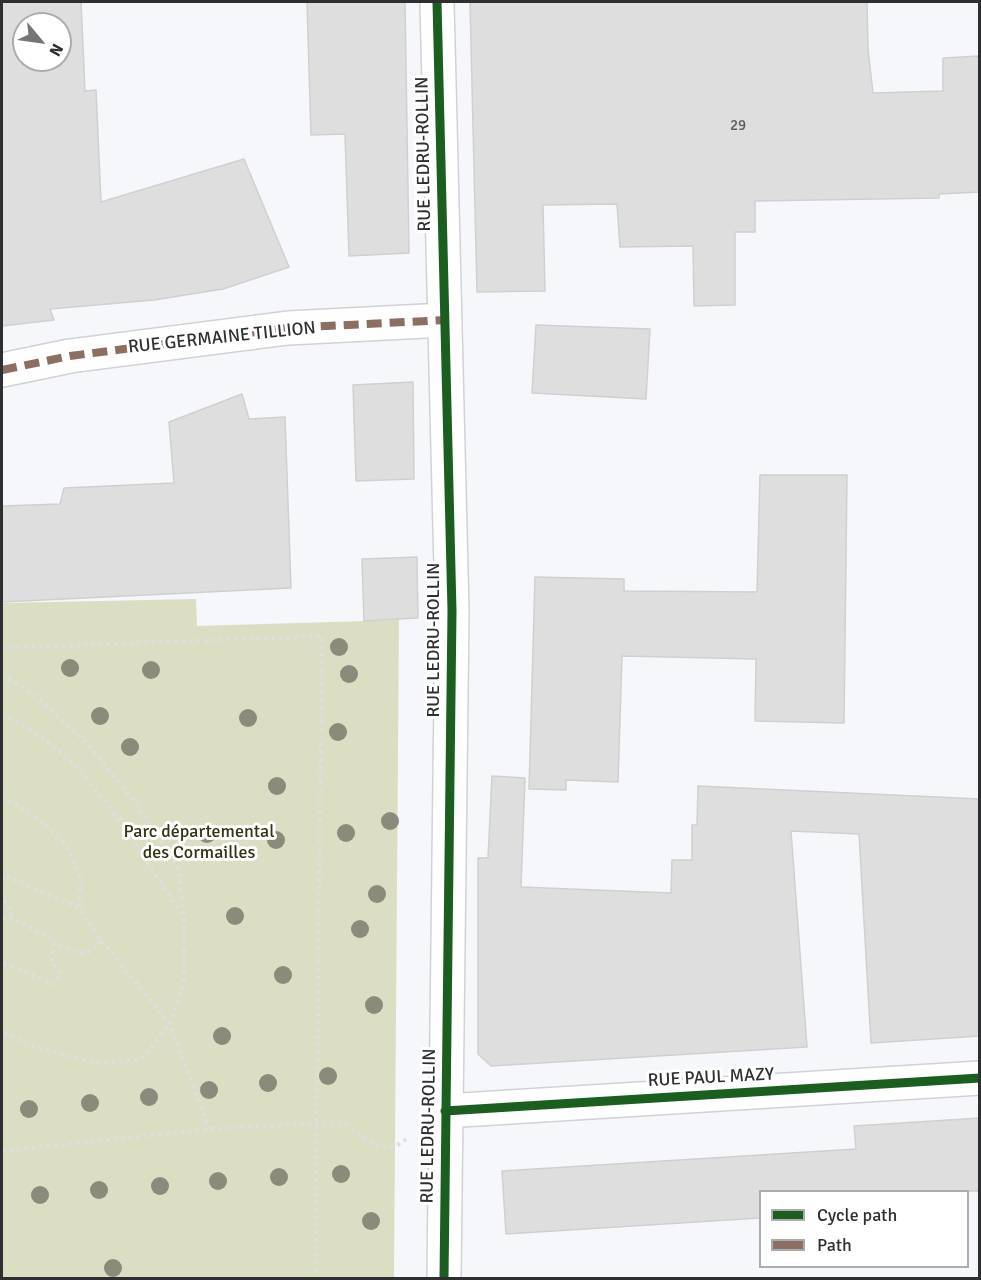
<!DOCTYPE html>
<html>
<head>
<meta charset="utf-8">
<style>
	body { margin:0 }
	#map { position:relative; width:981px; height:1280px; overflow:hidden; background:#f5f7fa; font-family:Signika,sans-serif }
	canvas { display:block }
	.frame { position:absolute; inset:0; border:3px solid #2e2f31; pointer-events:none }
	.legend { position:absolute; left:759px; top:1190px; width:210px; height:78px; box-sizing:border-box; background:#fff; border:2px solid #abacad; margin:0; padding:8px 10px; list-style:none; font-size:18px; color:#2e2f31 }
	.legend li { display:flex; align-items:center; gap:12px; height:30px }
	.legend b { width:30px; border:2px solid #abacad }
	.north { position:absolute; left:12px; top:12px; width:60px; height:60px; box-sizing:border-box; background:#fff; border:2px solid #abacad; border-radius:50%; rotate:119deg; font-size:16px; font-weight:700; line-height:24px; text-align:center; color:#2e2f31 }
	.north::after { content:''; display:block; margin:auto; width:21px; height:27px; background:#747577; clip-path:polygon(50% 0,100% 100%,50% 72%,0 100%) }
</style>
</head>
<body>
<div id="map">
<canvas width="981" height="1280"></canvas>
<div class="frame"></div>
<ul class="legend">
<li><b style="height:8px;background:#1b5e20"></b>Cycle path</li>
<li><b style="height:8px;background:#8d6e63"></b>Path</li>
</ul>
<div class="north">N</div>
</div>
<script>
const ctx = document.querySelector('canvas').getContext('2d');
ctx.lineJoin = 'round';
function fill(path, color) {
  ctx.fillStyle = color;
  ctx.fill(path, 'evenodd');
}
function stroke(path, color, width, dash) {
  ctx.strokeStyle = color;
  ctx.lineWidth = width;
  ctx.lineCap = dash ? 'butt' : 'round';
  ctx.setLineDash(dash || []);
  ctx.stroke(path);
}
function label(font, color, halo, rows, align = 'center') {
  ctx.font = font + ' Signika,sans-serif';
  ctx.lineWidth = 6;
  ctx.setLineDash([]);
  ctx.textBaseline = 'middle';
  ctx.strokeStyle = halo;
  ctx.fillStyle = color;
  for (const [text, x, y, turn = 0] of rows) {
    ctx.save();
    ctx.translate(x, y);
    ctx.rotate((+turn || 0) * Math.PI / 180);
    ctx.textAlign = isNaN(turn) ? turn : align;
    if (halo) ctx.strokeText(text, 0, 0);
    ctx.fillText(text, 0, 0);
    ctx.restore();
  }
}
const green = new Path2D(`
	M196,599L197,626L399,620L394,1278H2V603Z`);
const building = new Path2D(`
	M2,2H81L85,91L96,90L101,202L244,159L289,267L223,289L154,300L50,309L54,320L2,326ZM24,24H60V60H24Z
	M307,2H405L409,253L349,256L345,134L311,135Z
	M470,2H867L868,49L873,93L943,91V58L980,56V192L939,194V198L755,201V232H735V305L694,306L693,246L620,247L617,204L543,205L545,291L477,292Z
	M536,325L650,329L646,399L532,393Z
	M413,382L414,479L356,481L353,385Z
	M242,394L249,419L285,417L291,588L2,602V506L60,504L64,488L174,483L169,422Z
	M760,475H847L844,723L755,721L756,659L622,656L618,782L566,780V790L529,789L535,577L624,579V591L757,592Z
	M417,557L418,618L364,621L362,559Z
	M492,776L525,778L521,887L671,893L672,860H692V825H697L698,786L980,799V1036L871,1043L859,834L791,831L807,1047L491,1066L478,1054V858H488Z
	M980,1118V1191H760V1218L506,1234L502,1171L856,1149L854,1126Z`);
const path = new Path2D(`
	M2,648L322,636L315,1278
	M2,675L31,692L85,741L135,802L178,867L184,916V981L170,1024L140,1060L95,1063L33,1046L2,1032
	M2,715C89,752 131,843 183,915
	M2,797L38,818L67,846L81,878L79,908
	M2,879L4,875L79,908L102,941L86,954L69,950L54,941
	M2,893L13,918
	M2,919L13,918L54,941L52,961L61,976L53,984L2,962
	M102,941L170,1024L209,1129
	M2,1151L209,1129L317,1123H344L378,1147H395L406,1139`);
const minor = new Path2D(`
	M437,2L452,611L444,1278
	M2,370L70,356L288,328L445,320
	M445,1111L980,1078`);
const quiet = new Path2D(`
	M2,370L70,356L288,328L445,320`);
const cycleway = new Path2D(`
	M437,2L452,611L444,1278
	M445,1111L980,1078`);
const trees = [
	[339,647],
	[70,668],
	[151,670],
	[349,674],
	[100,716],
	[248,718],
	[338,732],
	[130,747],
	[277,786],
	[390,821],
	[346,833],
	[207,834],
	[276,840],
	[377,894],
	[235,916],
	[360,929],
	[283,975],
	[374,1005],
	[222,1036],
	[328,1076],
	[268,1083],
	[209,1090],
	[149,1097],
	[90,1103],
	[29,1109],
	[341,1174],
	[279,1177],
	[218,1181],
	[160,1186],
	[99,1190],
	[40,1195],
	[371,1221],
	[113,1268]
];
const numberNames = [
	["29",738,126]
];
const streetNames = [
	["RUE LEDRU-ROLLIN",424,154,-91],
	["RUE GERMAINE TILLION",222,338,-6],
	["RUE LEDRU-ROLLIN",434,640,-90],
	["RUE PAUL MAZY",711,1078,-3],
	["RUE LEDRU-ROLLIN",429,1126,-89]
];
const parkNames = [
	["Parc départemental",199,832],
	["des Cormailles",199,853]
];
fill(green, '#dcdec4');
fill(building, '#dedede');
stroke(building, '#d0d0d1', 1.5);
stroke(minor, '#d0d2d4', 36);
stroke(path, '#dededf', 4, [3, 4.5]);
stroke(minor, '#fefefe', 33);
stroke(quiet, '#8d6e63', 8, [15, 8]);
stroke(cycleway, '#1b5e20', 9);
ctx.fillStyle = '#8a8b7b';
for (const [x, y] of trees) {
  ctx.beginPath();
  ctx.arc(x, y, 9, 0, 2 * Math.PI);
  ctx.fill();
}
label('15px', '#5b5c5d', null, numberNames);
label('18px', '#2e2f31', '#fff', streetNames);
label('18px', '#323313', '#fff', parkNames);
</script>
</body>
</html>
